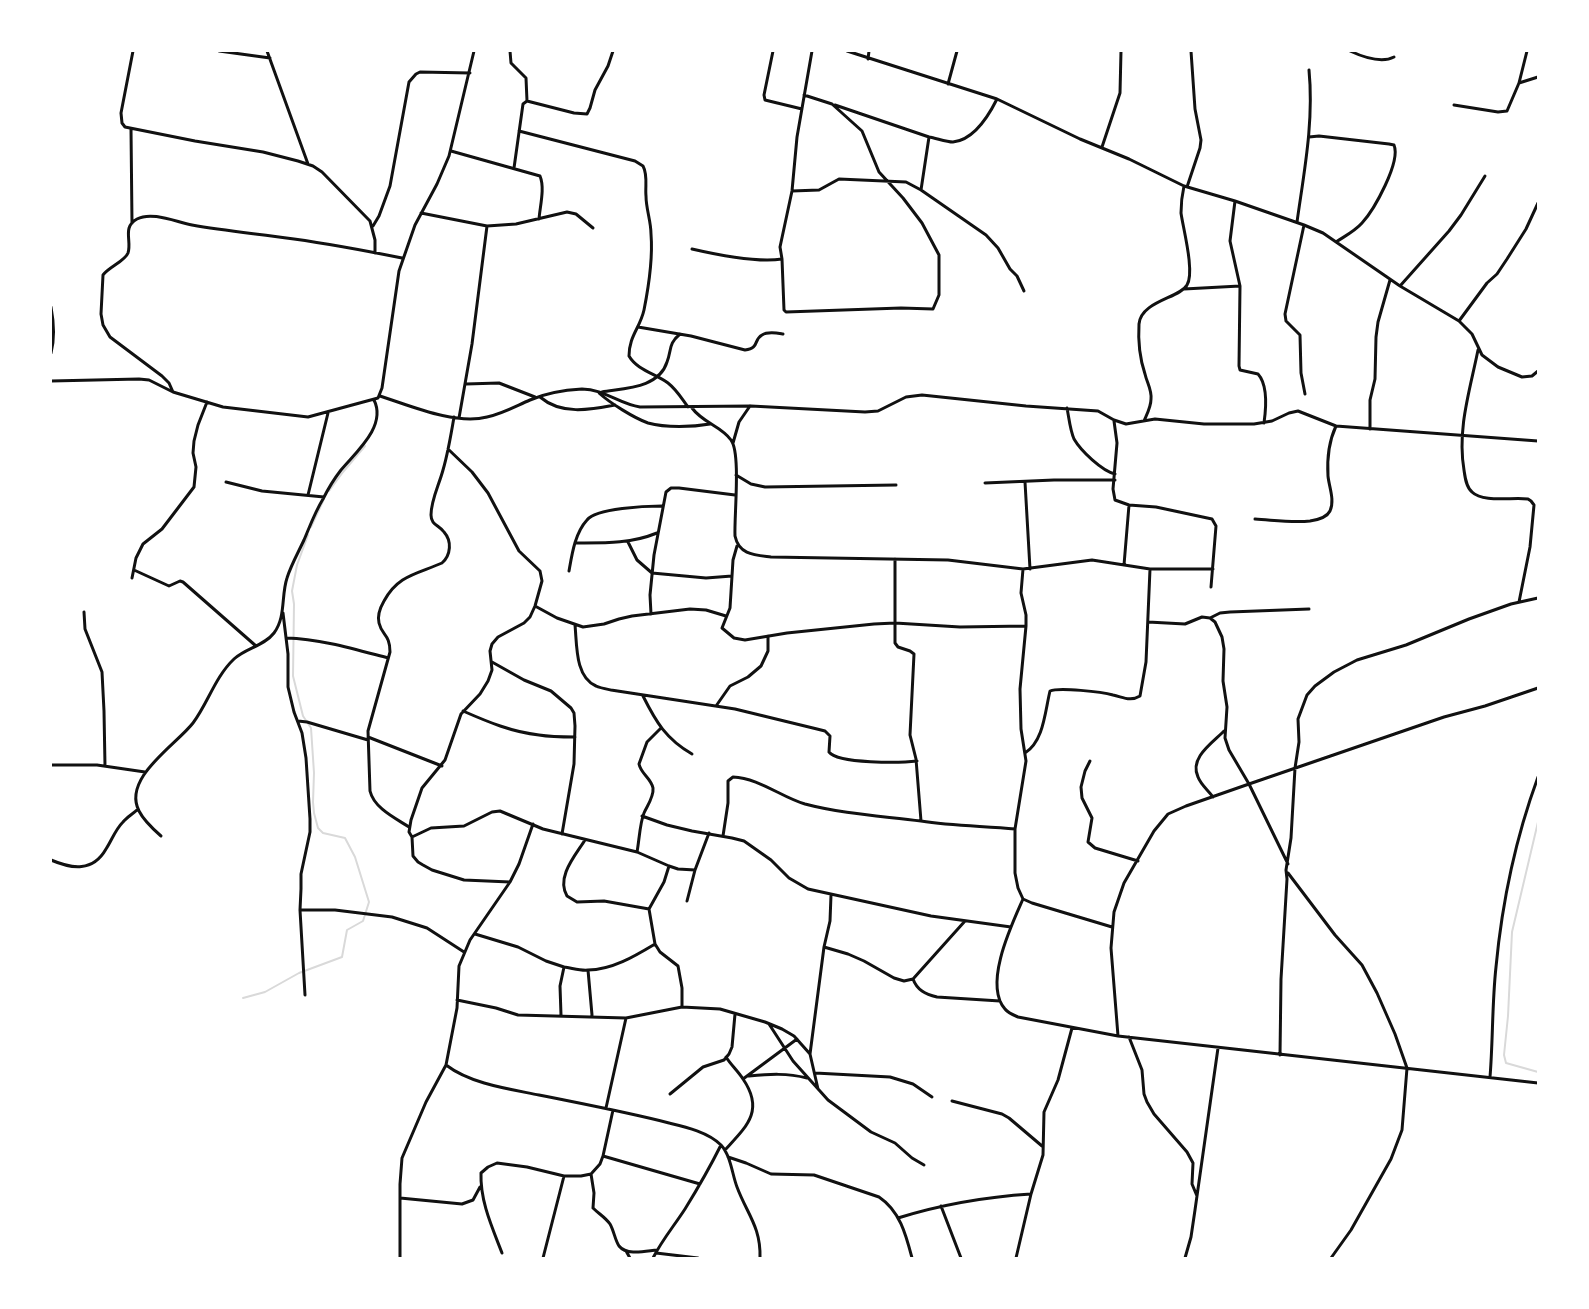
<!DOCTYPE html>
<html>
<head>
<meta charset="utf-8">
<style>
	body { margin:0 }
	#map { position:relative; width:1589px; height:1309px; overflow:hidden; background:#fff; font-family:Roboto,sans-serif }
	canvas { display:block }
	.frame { position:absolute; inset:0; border:52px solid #fff; pointer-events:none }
</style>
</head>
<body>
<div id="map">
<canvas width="1589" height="1309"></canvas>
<div class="frame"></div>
</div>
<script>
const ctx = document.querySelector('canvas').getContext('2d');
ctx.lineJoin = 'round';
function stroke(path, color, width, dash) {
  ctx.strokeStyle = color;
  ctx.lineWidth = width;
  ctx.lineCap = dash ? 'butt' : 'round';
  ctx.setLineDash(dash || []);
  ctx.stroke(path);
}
const stream = new Path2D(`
	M329,491L343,472L365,446
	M311,527L324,499
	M1538,822L1512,932L1508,1016L1504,1055L1506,1063L1538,1072
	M243,998L265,992L299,973L342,957L347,930L363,921L369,902L355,857L345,838L323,833L318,828L314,813L313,802L314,773L311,728L303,716L293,676L294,604L292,591L297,565L308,535`);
const minor = new Path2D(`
	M133,51L121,113L122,123L125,127L195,141L263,152L298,161L313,166L322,172L370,221L375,240V253
	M219,51L270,58
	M267,51L308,164
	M510,51L511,63L526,78L527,101
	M773,51L764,95L765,100L802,109
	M847,51L997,99L1080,139L1129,159L1184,186L1235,201L1304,225L1323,233L1400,286L1459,321L1472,334L1482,355L1498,367L1522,377L1532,376L1538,371
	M1350,51C1363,57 1381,64 1394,57
	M868,59L869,51
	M1519,83L1538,77
	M948,84L957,51
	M527,101L574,113L587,114L590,108L595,90L608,66L613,51
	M835,105L929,137
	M1454,105L1498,112L1507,111L1519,83L1527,51
	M131,129L132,223
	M519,131L635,161L643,166C648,175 645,186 646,196C646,209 651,221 651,234C653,259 649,285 644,310C640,328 629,336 629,356C637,370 656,374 668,383C677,390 682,399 688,407
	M1309,137L1319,136L1389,144L1394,145C1401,162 1374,210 1362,223C1355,231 1345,236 1336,242
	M1102,147L1120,93L1121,51
	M451,151L540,176C545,188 540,206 539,219
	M514,168L523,104L527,101
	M1187,187L1200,148L1201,140L1195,109L1191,51
	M921,190L929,137C936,138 946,142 953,142C974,140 989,115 997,99
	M792,191L819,190L839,179L906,182L921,190L986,235L998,248L1010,269L1017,276L1024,291
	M1235,201L1230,241L1240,286L1239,366L1240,370L1258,374C1268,385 1266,409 1264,423
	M421,213L487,226L516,224L567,212L576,214L593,228
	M1297,222C1304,172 1314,122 1309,70
	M1304,225L1285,314L1286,321L1300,335L1301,373L1305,394
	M373,226L379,216L390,186L409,82L416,74L420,72L470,73
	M692,249C718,255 757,263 782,259L780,247L792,191L797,137L812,51
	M782,259L784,310L786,312L901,308L933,309L939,295V255L922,223L903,198L879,172L862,131L832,104L804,95
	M1400,286L1449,231L1461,215L1485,176
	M1184,289L1240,286
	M51,307C54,323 55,338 51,353
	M1459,321L1487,283L1497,274L1507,259L1526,229L1538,203
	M638,327L691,336L745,350C760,348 753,340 762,335C768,331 777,333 783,334
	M1478,350C1470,390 1457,429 1464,470C1465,477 1466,487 1472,492C1483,503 1512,497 1528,499L1531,501L1534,505L1530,547L1519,602
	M51,381L139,379L149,380L173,392L223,407L308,417L378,398L382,388L399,271L415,225L437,184L449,156L474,51
	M466,384L499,383L535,397
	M173,392L169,383L162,376L110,337L103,325L101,314L103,275C109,267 125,261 128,253C132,241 122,227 137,219C152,211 176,222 192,225C226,231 260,234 294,239C330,244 367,251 402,258
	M602,392C625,388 659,388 667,362C672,349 668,344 680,334
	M599,393C610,403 634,418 648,423C666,428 693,427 710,424
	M380,396C411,406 455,425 487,417C502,414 516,406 530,400C546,393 564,390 582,389C604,389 619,404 640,407L751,406L865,412L878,411L906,397L922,395L1026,406L1098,411L1114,420L1126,424L1155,419L1204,424H1254L1272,421L1289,413L1298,411L1336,426L1538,441
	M540,397C561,415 589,410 615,405
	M692,408C703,423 721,426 731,440C741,453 734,517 735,536C739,555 755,555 771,557L948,560L1023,569L1092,560L1150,569H1213
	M1067,408C1069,418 1070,430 1074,439C1081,451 1102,471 1115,474
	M459,418L472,344L487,226
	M1114,421L1117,443L1113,489L1115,500L1129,505L1156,507L1212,519L1216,526L1211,587
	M1144,421C1147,414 1151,407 1151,399C1152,390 1147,383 1145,374C1140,359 1138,340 1139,324C1141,301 1180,298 1187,285C1195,272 1183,228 1181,213C1181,203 1182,195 1184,186
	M1370,429V400L1375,379L1376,337L1378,322L1390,280
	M733,443L739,422L750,406
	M448,449L472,472L488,493L519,551L540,571L542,581L535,606L530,617L524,623L498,637L492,644L490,651L492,670L488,681L480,694L461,714L445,760L422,788L411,820L409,832L412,837L413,856L418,862L423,865L432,870L464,880L510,882
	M736,475L751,484L765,487L896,485
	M226,482L262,491L324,497
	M1025,482L1030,569
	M985,483L1054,480H1115
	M308,495L328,413
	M1255,519C1273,520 1292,523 1310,521C1317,520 1327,517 1330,511C1335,500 1329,487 1328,476C1327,460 1329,441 1336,426
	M628,542L637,560L652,573L706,578L732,576
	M575,543C604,543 630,544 657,533
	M737,546L733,560L730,608L722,628L734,638L745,640L787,633L874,624L895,623L960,627L1026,626
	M895,559V643L898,647L910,651L914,654L910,735L916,759L921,821C952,826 984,826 1015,829
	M1124,565L1129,505
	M1023,569L1021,593L1026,615V626L1020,689L1021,729L1026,761L1015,829V873L1018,888L1023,899L1032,903L1112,927
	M134,570L169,586L180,581L183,582L256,646
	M569,571C572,554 575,533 587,520C596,508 647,506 662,506
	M132,578L136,558L143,544L162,529L194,487L196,467L193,453L194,441L198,425L207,402
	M535,606L557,618L583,627L604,624L619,619L632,616L690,609L706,610L726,616
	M84,612L85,629L102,672L104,711L105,766
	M283,613L288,654V687L294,712L302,733L306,758L310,819V832L301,874V889L300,910L305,995
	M651,614L650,595L654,555L666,492L671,488H679L735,495
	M1210,618L1220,613L1230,612L1309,609
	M1148,622L1185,624L1202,617L1210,618L1215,622L1222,637L1224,649L1223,681L1227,707L1225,738L1229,750L1249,784L1288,864
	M575,625C577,645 575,677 596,686C600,688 606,689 611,690L735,709L817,729L825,731L830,736L829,752C838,764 901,763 917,761
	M286,638C321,639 354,649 388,658
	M492,662L524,680L551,691L571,708L574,713L575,726L574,764L562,834
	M643,696C656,722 666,739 692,754
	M716,706L730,686L748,677L761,666L768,651V636
	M463,711C488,722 512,732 539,735C551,737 563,737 575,737
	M298,721L307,722L368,740
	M368,737L442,766
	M1025,753C1044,741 1045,711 1050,691C1059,687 1102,692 1113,695C1123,697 1130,702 1140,696L1146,662L1150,569
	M1090,761L1085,771L1081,787L1082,798L1092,818L1088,842L1095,848L1138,861
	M51,765H97L145,772
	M1213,797C1208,790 1201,785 1198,777C1189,758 1212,743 1224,731
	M642,816L667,825L692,831L732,838L744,841L771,860L789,878L808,889L931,916L1011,927
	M409,827C395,818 374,808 370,791L368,731L390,652C390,634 382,636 379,623C377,615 380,608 384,601C398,575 417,574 442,563C451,555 452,541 444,532C439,525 431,525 431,515C431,500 439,485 443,470C448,453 451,435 454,417
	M161,836C153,829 144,821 139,811C122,778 176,745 193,723C208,703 215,677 234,659C246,648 264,646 274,633C286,617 281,596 287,578C291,565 298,553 304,540C310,526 315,512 323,499C328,489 334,479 341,470C356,452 387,426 374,400
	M723,836L728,803V781L733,777C759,778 781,797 805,804C843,814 882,816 921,821
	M412,837L431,828L464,826L492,812L500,811L543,829L637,852L669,866L678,869L695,870
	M585,840C575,856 556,877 567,896L577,902L604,901L649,909
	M637,852C639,842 640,822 644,813C647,806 654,797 653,788C651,778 641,774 639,764L647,742L661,728
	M51,860C72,869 93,872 106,849C112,840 115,830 123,822C127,817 133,814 138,809
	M669,866L664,882L649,909L655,944L660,952L678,966L682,988V1007
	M1288,873L1335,935L1362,965L1377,993L1395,1034L1407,1068L1402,1130L1391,1159L1351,1230L1331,1258
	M1023,899C1012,924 983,984 1005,1009C1008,1013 1013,1015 1018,1017L1118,1036L1538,1083
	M687,901L695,870L709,833
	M300,910H335L392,917L427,928L464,952
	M475,934L518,947L546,961L564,967L560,986L561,1015
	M824,947L848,954L864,961L894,978L904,981L913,979L965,921
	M564,967C572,968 581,971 588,970C612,970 635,956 655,944
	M588,970L592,1015
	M913,979C917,990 925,994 937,997L1000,1001
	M457,1000L496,1008L518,1015L626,1018L682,1007L720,1009L765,1022L782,1029L794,1036L810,1054L818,1089
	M769,1024L793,1061L828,1100L871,1132L895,1143L912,1158L924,1165
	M1118,1036L1111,948L1114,912L1124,883L1154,831L1168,814L1186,806L1249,784L1444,717L1485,706L1538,688
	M1129,1037L1142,1070L1144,1094L1147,1102L1154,1114L1187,1152L1193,1163L1192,1184L1197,1196
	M810,1054L824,947L830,921L831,895
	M1280,1055L1281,979L1287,879L1286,870L1291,838L1295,768L1299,742L1298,719L1307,695L1315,686L1334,672L1357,660L1406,645L1469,619L1511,604L1538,598
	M446,1065C471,1084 509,1089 539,1095C583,1104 626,1112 669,1123C686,1127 708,1132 721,1145C731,1156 732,1174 737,1187C747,1214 761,1227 760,1258
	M815,1073L890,1077L913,1084L932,1097
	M749,1076C770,1074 787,1073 807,1078
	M1490,1077C1493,1041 1492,1003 1496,967C1502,903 1516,837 1538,777
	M743,1079L797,1039
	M670,1094L703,1067L724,1060L729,1054L732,1047L735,1014
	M952,1101L1002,1114L1009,1118L1042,1146
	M606,1108L626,1018
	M725,1150C746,1127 765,1111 743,1079C738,1071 731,1065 726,1057
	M603,1156L700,1184
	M728,1157L746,1163L771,1174L814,1175L879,1197C900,1211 906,1235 912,1258
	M591,1174L594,1193L593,1208C599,1214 605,1217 610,1224C614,1231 615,1240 619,1246C627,1256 646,1251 657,1250
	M400,1198L462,1204L473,1200L480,1187
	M941,1206L961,1258
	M898,1218C943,1204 984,1197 1031,1194
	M626,1251L630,1258
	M502,1253C492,1227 480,1201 481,1173L488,1167L497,1163L527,1167L564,1176H581L591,1174L600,1164L603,1156L613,1110
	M656,1253L698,1258
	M400,1258V1184L402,1158L426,1102L446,1065L457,1008L459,966L470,940L510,882L519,864L533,824
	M543,1258L564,1176
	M653,1258C662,1240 674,1226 685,1209C698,1188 710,1167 721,1145
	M1016,1258L1031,1194L1043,1155L1044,1112L1058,1080L1072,1028
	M1185,1258L1191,1237L1195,1210L1218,1048`);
stroke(stream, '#d9d9d9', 2);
stroke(minor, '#111', 3);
</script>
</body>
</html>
